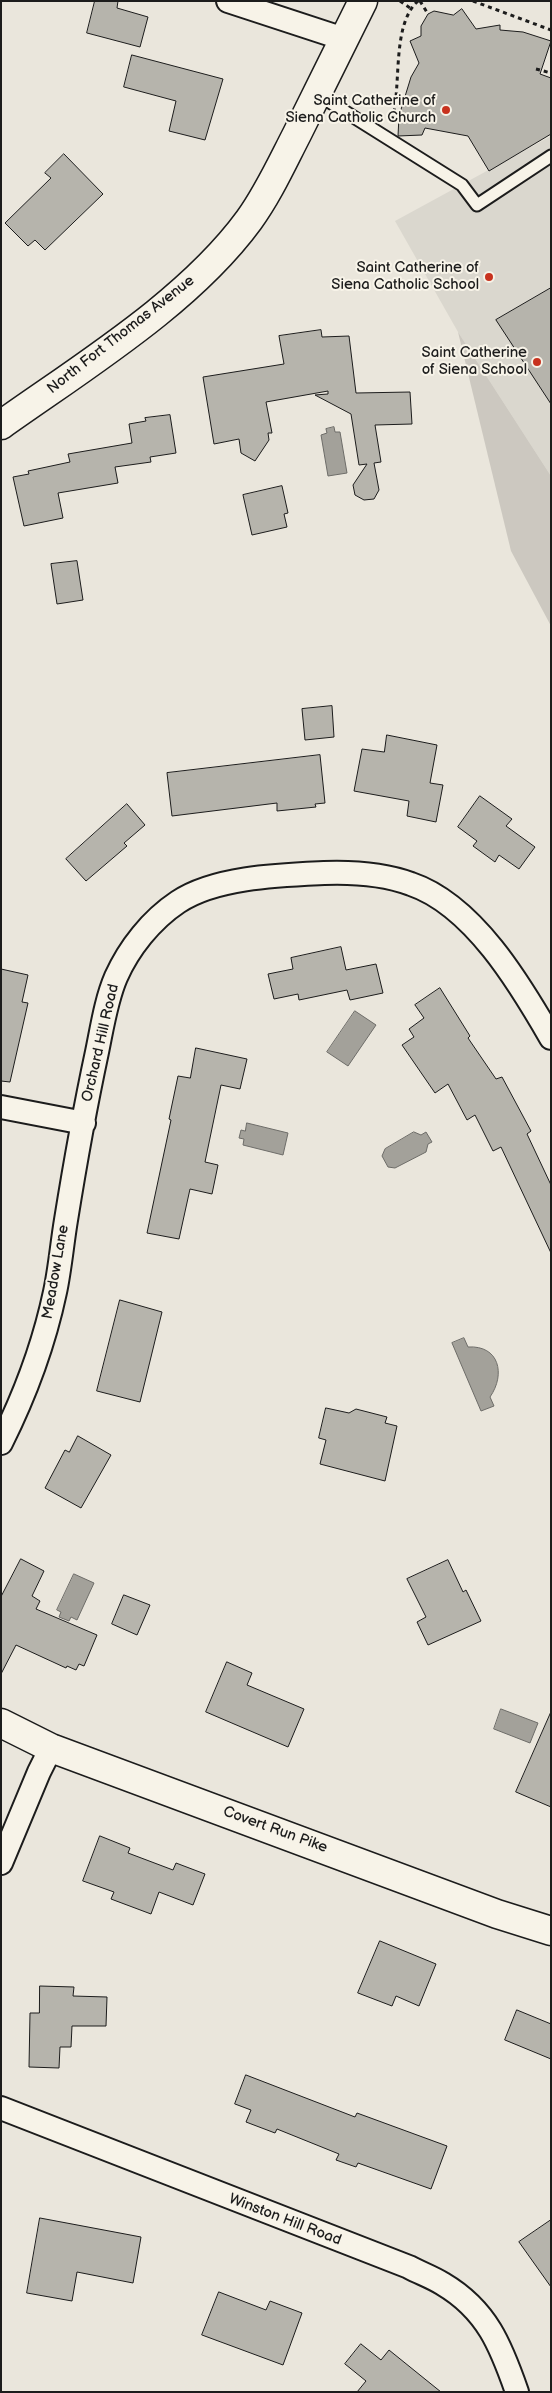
<!DOCTYPE html>
<html>
<head>
<meta charset="utf-8">
<style>
	body { margin:0 }
	#map { position:relative; width:552px; height:2393px; overflow:hidden; background:#eae6dc; font-family:"Balsamiq Sans",sans-serif }
	canvas { display:block }
	.frame { position:absolute; inset:0; border:2px solid #1c1c1c; pointer-events:none }
</style>
</head>
<body>
<div id="map">
<canvas width="552" height="2393"></canvas>
<div class="frame"></div>
</div>
<script>
const ctx = document.querySelector('canvas').getContext('2d');
ctx.lineJoin = 'round';
function fill(path, color) {
  ctx.fillStyle = color;
  ctx.fill(path, 'evenodd');
}
function stroke(path, color, width, dash) {
  ctx.strokeStyle = color;
  ctx.lineWidth = width;
  ctx.lineCap = dash ? 'butt' : 'round';
  ctx.setLineDash(dash || []);
  ctx.stroke(path);
}
function label(font, color, halo, rows, align = 'center') {
  ctx.font = font + ' "Balsamiq Sans",sans-serif';
  ctx.lineWidth = 4;
  ctx.setLineDash([]);
  ctx.textBaseline = 'middle';
  ctx.strokeStyle = halo;
  ctx.fillStyle = color;
  for (const [text, x, y, turn = 0] of rows) {
    ctx.save();
    ctx.translate(x, y);
    ctx.rotate((+turn || 0) * Math.PI / 180);
    ctx.textAlign = isNaN(turn) ? turn : align;
    if (halo) ctx.strokeText(text, 0, 0);
    ctx.fillText(text, 0, 0);
    ctx.restore();
  }
}
const built = new Path2D(`
	M551,136V476L458,332L395,221Z`);
const green = new Path2D(`
	M458,332L551,476V626L511,551Z`);
const water = new Path2D(`
	M334,427L335,432H340L347,473L328,476L321,435L327,433L326,429Z
	M355,1011L376,1025L348,1066L327,1052Z
	M247,1123L288,1133L283,1155L243,1145L244,1139L239,1138L241,1130L245,1131Z
	M414,1132L421,1135L426,1132L432,1142L428,1144L426,1152L395,1168L388,1167L382,1156L385,1149Z
	M464,1338L468,1347C499,1345 506,1374 490,1397L494,1406L481,1411L452,1343Z
	M74,1574L94,1583L77,1620L71,1617L69,1621L59,1617L61,1612L57,1610Z
	M501,1709L538,1723L530,1743L494,1729Z`);
const building = new Path2D(`
	M95,1H118L117,8L148,17L140,47L87,33Z
	M462,9L476,29L500,25V30L523,32L551,41L540,74L551,78V134L489,171L468,136L425,128L422,135L398,136L399,116L411,77L419,63L410,41L421,36V26L428,14L434,11L453,15Z
	M132,55L223,79L205,140L169,131L176,101L124,87Z
	M64,154L103,194L45,250L35,240L28,246L5,223L51,178L45,173Z
	M551,288V404L496,320Z
	M321,330L322,337L349,336L356,393L410,392L412,424L375,425L381,462L374,463L379,490L374,499L364,500L355,495L353,485L367,464L359,465L351,414L315,395L328,394V391L266,402L272,433H268L269,440L255,461L241,453L239,439L214,444L203,377L284,364L279,336Z
	M170,415L176,453L150,457L151,462L115,467L118,483L58,493L63,518L24,526L13,477L29,474L28,471L70,462L68,454L132,443L129,424L146,421L145,418Z
	M282,486L288,513L284,514L287,527L252,535L243,495Z
	M77,561L83,600L57,604L51,564Z
	M332,706L334,737L305,740L302,709Z
	M387,735L437,745L430,783L443,785L436,822L407,816L409,801L354,791L362,749L384,752Z
	M320,755L325,803L315,804L316,807L277,811V803L172,816L167,773Z
	M480,796L512,819L506,826L535,847L519,869L499,855L495,862L473,846L477,841L458,827Z
	M127,804L145,825L124,843L127,846L86,881L66,859Z
	M341,947L346,970L376,964L383,993L350,1000L347,990L299,1000L298,994L274,999L268,974L293,969L291,958Z
	M1,969L28,975L22,1002L28,1003L10,1082L1,1081Z
	M440,988L470,1036L468,1038L496,1079L502,1077L531,1131L527,1134L551,1185V1253L501,1147L493,1151L475,1115L467,1120L448,1084L435,1093L402,1045L414,1037L409,1029L424,1018L415,1005Z
	M196,1048L247,1059L240,1089L221,1085L205,1162L218,1165L212,1194L190,1189L179,1239L147,1233L171,1120L169,1119L178,1076L190,1078Z
	M120,1300L162,1312L140,1402L97,1391Z
	M326,1408L349,1413L356,1409L387,1417L385,1423L397,1426L385,1481L320,1464L326,1440L319,1438Z
	M78,1436L111,1455L81,1508L45,1488L65,1450L69,1452Z
	M21,1559L44,1571L32,1596L40,1601L36,1609L97,1635L84,1666L79,1664L76,1670L67,1666L66,1668L16,1645L1,1674V1597Z
	M448,1560L463,1592L466,1590L481,1621L428,1645L417,1622L426,1617L407,1579Z
	M124,1595L150,1605L137,1635L112,1624Z
	M227,1662L252,1673L247,1685L304,1709L288,1747L206,1712Z
	M551,1712V1807L516,1792Z
	M100,1836L130,1848L128,1853L173,1870L176,1863L205,1874L193,1905L159,1892L151,1914L111,1899L114,1892L83,1881Z
	M380,1941L436,1964L419,2006L396,1996L392,2006L358,1993Z
	M40,1986L74,1987L73,1996L107,1997L106,2026H72L71,2047H60L59,2068L29,2067L30,2013H39Z
	M517,2010L551,2024V2059L505,2040Z
	M246,2075L355,2117L357,2113L447,2146L431,2189L358,2163L356,2167L336,2160L339,2154L277,2129L275,2133L246,2122L251,2110L235,2104Z
	M40,2218L141,2237L133,2283L77,2272L72,2301L27,2293Z
	M551,2220V2287L519,2242Z
	M219,2292L266,2310L270,2301L302,2313L283,2365L202,2335Z
	M361,2344L381,2360L389,2350L441,2392H357L366,2381L345,2364Z`);
const path = new Path2D(`
	M400,1L410,8
	M420,1L428,14
	M473,1L551,30
	M536,69L551,73
	M392,120C402,87 391,25 418,1`);
const lane = new Path2D(`
	M317,94L462,185L477,205L551,156`);
const street = new Path2D(`
	M228,1L344,39
	M1,1107L84,1123
	M1,1443C25,1395 44,1344 55,1292C60,1269 62,1244 66,1220C75,1164 85,1108 97,1052C102,1028 106,1000 116,977C129,948 151,920 178,902C215,877 280,875 324,873C352,872 384,874 411,884C473,905 520,984 551,1038
	M1,1863L39,1772L51,1748
	M1,2108L409,2267C420,2273 432,2277 443,2284C487,2310 501,2346 517,2392`);
const secondary = new Path2D(`
	M1,425C84,366 189,302 249,220C268,194 282,163 297,134C319,90 341,45 363,1
	M1,1723L51,1748L497,1914L551,1931`);
const markers = [
	[446,110,5,"#c8321e"],
	[489,277,5,"#c8321e"],
	[537,362,5,"#c8321e"]
];
const poiNames = [
	["Saint Catherine of",436,101],
	["Siena Catholic Church",436,118],
	["Saint Catherine of",479,268],
	["Siena Catholic School",479,285],
	["Saint Catherine",527,353],
	["of Siena School",527,370]
];
const streetNames = [
	["North Fort Thomas Avenue",121,335,-38],
	["Orchard Hill Road",101,1043,-77],
	["Meadow Lane",56,1272,-80],
	["Covert Run Pike",275,1830,20],
	["Winston Hill Road",285,2220,21]
];
fill(built, '#dad7ce');
fill(green, '#ccc8c0');
fill(water, '#a3a19a');
stroke(water, '#6d6c68', 1);
fill(building, '#b6b4ac');
stroke(building, '#1c1c1c', 1);
stroke(lane, '#1c1c1c', 15);
stroke(street, '#1c1c1c', 26);
stroke(secondary, '#1c1c1c', 31);
stroke(path, '#1c1c1c', 3, [4, 4]);
stroke(lane, '#f7f3e8', 11);
stroke(street, '#f7f3e8', 22);
stroke(secondary, '#f7f3e8', 28);
for (const [x, y, r, color] of markers) {
  const dot = new Path2D();
  dot.arc(x, y, r, 0, 2 * Math.PI);
  ctx.fillStyle = color;
  ctx.fill(dot);
  stroke(dot, '#f7f3e8', 2);
}
label('15px', '#1c1c1c', '#f7f3e8', poiNames, 'right');
label('15px', '#1c1c1c', '#f7f3e8', streetNames);
</script>
</body>
</html>
